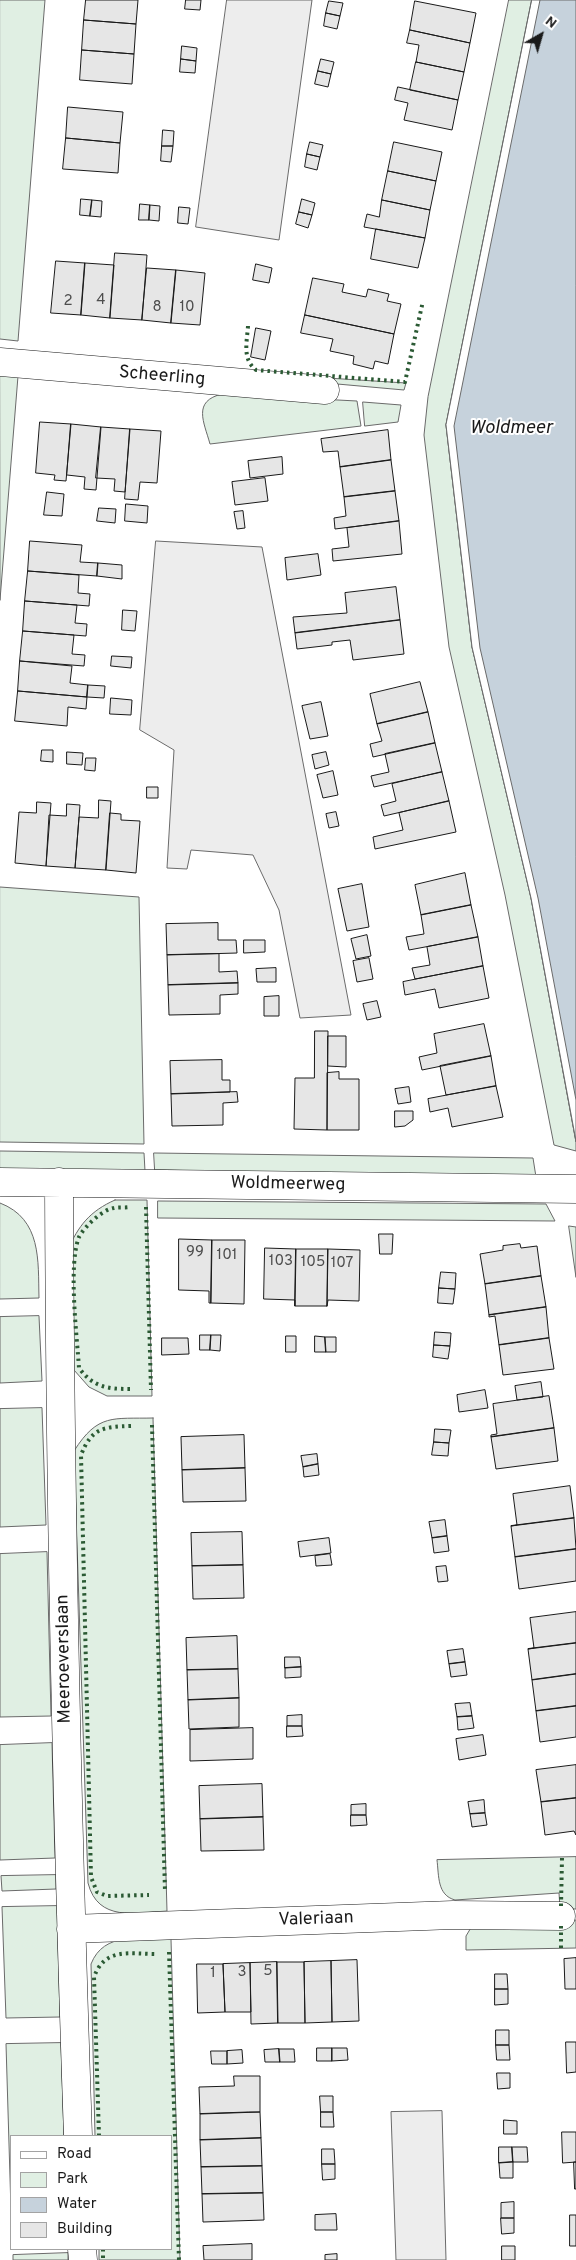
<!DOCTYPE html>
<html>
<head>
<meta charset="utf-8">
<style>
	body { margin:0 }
	#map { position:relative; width:576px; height:2260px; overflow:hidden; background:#fff; font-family:Overpass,sans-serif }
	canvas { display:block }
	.legend { position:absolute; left:10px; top:2135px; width:162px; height:115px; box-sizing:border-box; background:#fff; border:1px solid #a3a3a3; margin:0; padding:6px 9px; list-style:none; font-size:15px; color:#1a1a1a }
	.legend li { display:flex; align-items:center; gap:10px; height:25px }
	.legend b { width:25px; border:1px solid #a3a3a3 }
	.north { position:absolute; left:516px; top:10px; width:50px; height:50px; -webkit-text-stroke:4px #fff; paint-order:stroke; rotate:38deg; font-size:14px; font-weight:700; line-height:20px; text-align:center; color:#1a1a1a }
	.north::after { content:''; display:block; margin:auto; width:18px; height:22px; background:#1a1a1a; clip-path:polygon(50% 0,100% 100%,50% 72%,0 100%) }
</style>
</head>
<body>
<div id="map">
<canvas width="576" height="2260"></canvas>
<ul class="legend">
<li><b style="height:6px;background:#fff"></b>Road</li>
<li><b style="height:14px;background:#e0efe3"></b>Park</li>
<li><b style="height:14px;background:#c6d2dc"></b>Water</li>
<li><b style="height:14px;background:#e6e6e6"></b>Building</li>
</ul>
<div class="north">N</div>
</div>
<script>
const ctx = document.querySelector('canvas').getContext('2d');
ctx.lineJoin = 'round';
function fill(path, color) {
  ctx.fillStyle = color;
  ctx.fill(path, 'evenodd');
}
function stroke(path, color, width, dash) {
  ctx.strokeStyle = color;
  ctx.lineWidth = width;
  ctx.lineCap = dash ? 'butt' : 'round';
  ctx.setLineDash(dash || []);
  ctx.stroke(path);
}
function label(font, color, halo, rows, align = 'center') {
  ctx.font = font + ' Overpass,sans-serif';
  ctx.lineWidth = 4;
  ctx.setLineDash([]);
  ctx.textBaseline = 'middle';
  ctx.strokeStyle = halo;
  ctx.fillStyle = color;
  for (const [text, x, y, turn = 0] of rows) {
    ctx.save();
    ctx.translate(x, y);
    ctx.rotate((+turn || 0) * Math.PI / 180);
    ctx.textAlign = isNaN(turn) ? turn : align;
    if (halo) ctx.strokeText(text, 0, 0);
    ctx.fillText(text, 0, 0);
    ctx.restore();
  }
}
const green = new Path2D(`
	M0,0H45L18,341L0,339Z
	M509,0H532L446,425L472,647L531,898L576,1142V1151L554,1145L505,895L449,647L424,435L428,397Z
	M0,374L18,376L0,600Z
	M327,378L406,383L404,390L326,383Z
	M222,394L357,401L361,426L210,444C204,422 192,401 222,394Z
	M363,402L401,405L398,422L365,426Z
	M0,887L139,897L144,1144L0,1142Z
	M0,1151L144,1153L145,1171L0,1169Z
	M154,1153L533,1158L536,1177L155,1170Z
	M115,1200H147L152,1396H107L89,1387L74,1370L68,1250C78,1226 90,1211 115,1200Z
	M158,1201L546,1204L555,1221L158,1218Z
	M0,1203C42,1219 38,1261 39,1298L0,1299Z
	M569,1226L576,1227V1277Z
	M39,1316L42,1381L0,1383V1317Z
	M42,1408L46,1525L0,1527V1409Z
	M153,1418L167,1911C135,1913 98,1922 88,1883L74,1451C98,1413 113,1419 153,1418Z
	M47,1552L51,1716L0,1717V1554Z
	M52,1743L55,1858L0,1860V1745Z
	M576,1857V1909H560L559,1893L455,1900C437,1895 439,1876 437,1860Z
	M56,1875V1889L2,1891L1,1876Z
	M57,1906L60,2017L6,2018L2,1907Z
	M560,1920H576V1948L466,1950V1936L472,1926Z
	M171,1939L180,2260H99V2249H171V2136H95L91,1964C104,1931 140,1939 171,1939Z
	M61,2043L64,2136H11V2211L6,2044Z
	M68,2253V2260H13V2255Z`);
const parking = new Path2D(`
	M227,0H312L279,240L196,227Z
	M156,541L262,547L351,1015L300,1018L279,910L253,855L191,850L187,869L167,868L174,750L140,730Z
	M442,2111L446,2260H396L391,2112Z`);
const water = new Path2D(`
	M532,0H576V1142L531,898L472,647L446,425Z`);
const pier = new Path2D(`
	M532,0H540L454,426L480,648L538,898L576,1100V1141L531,898L472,647L446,425Z`);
const building = new Path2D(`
	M86,0H138L136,24L84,20Z
	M186,0H201L200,10L185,9Z
	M329,1L343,3L340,16L326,13Z
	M415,1L476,13L470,43L410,30Z
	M326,13L340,16L337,29L324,26Z
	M84,20L136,24L134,54L82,50Z
	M410,30L470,43L464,72L416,62L419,45L407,43Z
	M182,46L197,48L196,61L181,59Z
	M82,50L134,54L132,84L80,80Z
	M181,59L196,61L195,73L180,72Z
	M321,59L334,62L331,74L318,71Z
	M416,62L464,72L458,100L410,90Z
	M318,71L331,74L328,87L315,84Z
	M398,87L458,100L452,130L404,120L408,103L395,100Z
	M68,107L123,112L120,143L66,138Z
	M163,130L174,131L173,146H162Z
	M66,138L120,143L118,173L63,169Z
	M310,142L323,145L320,157L307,154Z
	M394,142L442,152L436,181L388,171Z
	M162,146H173L171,162L161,161Z
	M307,154L320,157L317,170L305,167Z
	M388,171L436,181L430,210L382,200Z
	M81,199L92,200L90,216L80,215Z
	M302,199L315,203L312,215L299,212Z
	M92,200L102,201L101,217L90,216Z
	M382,200L430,210L425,238L364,227L367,214L379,217Z
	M140,204L150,205L149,220H139Z
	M150,205L160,206L159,221L149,220Z
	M179,207L190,208L188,224L178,223Z
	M299,212L312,215L308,228L296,224Z
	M376,229L425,238L418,268L371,259Z
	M115,253L147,255L142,320L110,318Z
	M56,261L85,263L81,315L51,313Z
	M85,263L114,265L110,318L81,315Z
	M256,264L272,268L269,283L253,280Z
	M147,268L176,270L171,323L142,320Z
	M176,270L205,273L200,325L171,323Z
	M313,278L344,284L342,292L366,297L368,289L389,294L387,301L401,304L394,334L305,315Z
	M305,315L394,334L388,364L375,361L373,369L353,364L354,356L330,351L333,339L301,333Z
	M256,328L271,331L265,360L251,357Z
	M40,422L71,424L66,481L54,480L55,475L36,473Z
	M71,424L101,427L96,490L84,489L85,477L67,475Z
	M101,427L130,429L125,492L114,491L115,479L96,478Z
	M130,429L161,431L157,483L140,482L138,500L125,499Z
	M388,430L391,460L340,467L338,451L323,452L321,439Z
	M282,457L283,474L250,478L248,461Z
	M391,460L395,491L344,497L340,467Z
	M265,478L268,501L235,505L232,482Z
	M395,491L399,521L335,529L334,518L346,516L344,497Z
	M47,492L64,494L62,516L44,515Z
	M126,504L148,506L147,523L125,521Z
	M99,508L116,509L115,523L97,521Z
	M243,511L245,528L237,529L234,512Z
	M399,521L402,554L333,561L332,549L349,547L347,528Z
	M30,541L82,545L80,562L98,563L97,576L28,571Z
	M318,554L321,575L287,580L285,558Z
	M98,563L122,565V579L97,576Z
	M28,571L79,575L78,593L90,594L89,606L25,601Z
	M396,587L400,620L295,633L293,617L347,613L345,593Z
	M25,601L77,605L75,623L87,624L86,636L23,631Z
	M123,610L137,611L135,631L122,630Z
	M400,620L404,654L353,660L350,640L332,642V645L297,649L295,633Z
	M23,631L74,635L72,654L85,655L84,666L20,661Z
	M112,656L132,657L131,668L111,666Z
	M20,661L72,666L70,683L88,685L87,697L18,691Z
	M420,682L428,712L377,724L370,694Z
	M88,685L105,686L104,698L87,697Z
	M18,691L87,697L86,709L68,707L67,726L15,721Z
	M111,698L132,700L131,715L110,714Z
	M321,702L328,736L310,739L302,706Z
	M428,712L435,743L373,757L370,744L382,741L377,724Z
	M435,743L442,772L374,787L371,776L389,772L385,754Z
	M42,750H53V762L41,761Z
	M67,752L83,753L82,765L67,764Z
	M326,752L329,765L315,769L312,755Z
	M86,758H96L95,771L85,770Z
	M333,771L338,795L323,798L317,775Z
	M442,772L449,801L384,816L381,805L396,801L392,784Z
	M147,787H158V798H147Z
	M99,800L111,801L106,870L75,868L79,817L98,818Z
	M449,801L456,832L375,849L373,837L403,830L399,813Z
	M37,802L51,803L46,866L15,863L19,812L36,813Z
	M67,804L80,805L75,868L46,866L49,815L66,816Z
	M336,812L339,826L329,828L326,814Z
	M110,813L121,814V820L140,821L136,873L106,870Z
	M465,873L471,905L421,915L415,885Z
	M362,884L369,927L347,931L338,889Z
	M471,905L478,937L409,950L406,937L424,934L421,915Z
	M218,923V940H236L237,953L167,955L166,924Z
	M367,935L371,956L356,959L351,939Z
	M478,937L483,966L415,979L412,968L430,965L427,947Z
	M244,940H265V952L244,953Z
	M219,954V972L237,971L238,983L168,985L167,955Z
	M369,958L373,979L357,982L353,961Z
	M483,966L489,998L439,1008L435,989L405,995L403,982Z
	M276,968V982H257L256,969Z
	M238,983V994L220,995V1014L169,1015L168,985Z
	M279,996V1016H264V997Z
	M377,1001L381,1017L367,1020L363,1004Z
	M484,1024L491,1056L422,1070L419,1057L437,1053L434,1034Z
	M315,1031H328L327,1130L294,1129L295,1078H314Z
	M328,1036H346V1067L328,1066Z
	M491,1056L496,1086L446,1095L440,1066Z
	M222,1060V1080H230V1092L171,1094L170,1061Z
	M339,1072V1079H359V1130H327V1073Z
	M496,1086L503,1117L452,1127L448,1108L430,1112L428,1099Z
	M409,1087L411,1102L398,1104L395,1089Z
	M237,1092L238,1102L223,1103V1125L172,1126L171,1094Z
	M395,1111H413V1120L405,1126L395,1127Z
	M379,1234H393L392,1254H380Z
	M179,1239L212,1240L211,1303H209V1291L179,1290Z
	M212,1240H245L244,1304L211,1303Z
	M520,1244L521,1248L537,1246L541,1276L485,1284L480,1254L503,1250V1246Z
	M265,1248L296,1249L295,1306V1300L264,1299Z
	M296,1249H328L327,1306H295Z
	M328,1249L360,1250L359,1301L328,1300L327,1306Z
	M441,1272L456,1273L455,1289L439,1288Z
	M541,1276L546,1307L489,1315L485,1284Z
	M439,1288L455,1289L453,1304L438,1303Z
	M546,1307L549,1338L499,1345L495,1316L489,1317V1315Z
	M435,1332L451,1333L450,1346L434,1345Z
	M200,1335H211L210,1350H200Z
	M211,1335H221L220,1351L210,1350Z
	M286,1336H296V1352H286Z
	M315,1336L325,1337L326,1352H315Z
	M325,1337H336V1352H326Z
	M162,1338H188L189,1354L162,1355Z
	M549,1338L554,1369L503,1375L499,1345Z
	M434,1345L450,1346L448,1359L433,1357Z
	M541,1382L543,1397L517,1400L515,1386Z
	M485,1390L488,1408L459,1412L457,1395Z
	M549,1396L554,1428L491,1437V1435L497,1434L493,1404Z
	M554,1428L558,1461L496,1469L491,1437Z
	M435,1429L451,1430L449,1443L434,1442Z
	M244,1435L245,1468L182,1470L181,1437Z
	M434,1442L449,1443L448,1456L432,1455Z
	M317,1454L318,1464L303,1467L301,1456Z
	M318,1464L319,1475L304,1477L303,1467Z
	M245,1468L246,1501L183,1502L182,1470Z
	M570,1486L574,1518L511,1526L517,1525L513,1494Z
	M574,1518L576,1549L515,1557L511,1526Z
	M445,1520L447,1536L432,1538L429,1522Z
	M242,1532L243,1565L192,1566L191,1533Z
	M447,1536L449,1551L434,1553L432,1538Z
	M329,1538L331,1553L300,1557L298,1542Z
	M576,1549V1581L519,1589L515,1557Z
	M330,1554L332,1565L316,1566L315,1556Z
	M243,1565L244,1598L193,1599L192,1566Z
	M446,1566L448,1581L438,1582L436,1567Z
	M576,1612V1643L528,1649L534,1648L530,1618Z
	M237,1636L238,1669L187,1670L186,1638Z
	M576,1643V1674L532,1680L528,1649Z
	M463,1649L465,1662L449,1664L447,1651Z
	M285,1657H300L301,1667L285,1668Z
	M465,1662L467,1675L451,1677L449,1664Z
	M301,1667V1677L285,1678V1668Z
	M238,1669L239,1698L188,1700L187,1670Z
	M576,1674V1706L536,1711L532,1680Z
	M239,1698V1727L189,1729L188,1700Z
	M470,1703L472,1716L457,1717L455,1704Z
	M576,1706V1737L540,1742L536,1711Z
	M302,1715V1726H287V1716Z
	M472,1716L474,1728L458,1730L457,1717Z
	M287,1726H302L303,1736L287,1737Z
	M253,1728V1759L190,1761V1730Z
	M483,1735L486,1755L459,1760L456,1739Z
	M576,1765V1798L541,1802L536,1770Z
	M262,1784L263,1817L200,1819L199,1786Z
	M576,1798V1835L574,1831L545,1835L541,1802Z
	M484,1800L485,1813L470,1814L468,1802Z
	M366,1804V1815H351V1805Z
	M485,1813L487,1825L472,1827L470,1814Z
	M351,1815H366L367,1825L351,1826Z
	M263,1817L264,1850L201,1851L200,1819Z
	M576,1958V1989H565L564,1959Z
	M357,1960L359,2021L332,2022L331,1961Z
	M331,1961L332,2022L305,2023L304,1962Z
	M277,1962H304L305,2023H278Z
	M277,1962L278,2023L251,2024L250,1963Z
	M250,1963L251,2012H225L223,1964Z
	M197,1964H223L225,2012L198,2013Z
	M495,1974H507L508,1989H495Z
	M495,1989H508V2004L495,2005Z
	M496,2030H509V2045H496Z
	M566,2042H576V2072L567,2073Z
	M496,2045H509L510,2060H497Z
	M317,2048H332V2061H317Z
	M332,2048H347L348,2060L332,2061Z
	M279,2049L280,2062H265L264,2050Z
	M279,2049H294L295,2062H280Z
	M242,2050L243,2063L227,2064V2051Z
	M211,2051H227V2064H212Z
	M497,2073H510V2088L498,2089Z
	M234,2076H260V2112L200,2114L199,2087L234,2086Z
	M320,2096H333V2112H321Z
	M249,2112H260L261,2138L200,2140V2114Z
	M321,2112H333L334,2127H321Z
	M504,2120L517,2121V2134H504Z
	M562,2132H576V2162L563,2163Z
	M261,2138L262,2166L201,2167L200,2140Z
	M499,2147H512L513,2162L499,2163Z
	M512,2147H527L528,2162H513Z
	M322,2149H334L335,2164H322Z
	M513,2162V2178H500L499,2163Z
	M574,2162H576V2189H575Z
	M322,2164H335V2179L323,2180Z
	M262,2166L263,2193L202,2194L201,2167Z
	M263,2193L264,2220L203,2222L202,2194Z
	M514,2202V2218H501V2203Z
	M336,2214L337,2230H315V2215Z
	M570,2215H576V2246H570Z
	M501,2218H514V2233L502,2234Z
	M252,2244V2260H204L203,2246Z
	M502,2246H515V2260H502Z
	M337,2254V2260H325V2255Z`);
const minor = new Path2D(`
	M0,362L325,390
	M0,1182L576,1189
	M59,1182C60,1500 67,1818 78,2136
	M71,1929L453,1915L561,1916
	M82,2249L83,2260`);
const hedge = new Path2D(`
	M248,326C247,342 242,359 256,370L405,382L423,301
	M146,1207L151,1390
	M130,1389C107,1389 93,1387 79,1368C77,1336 68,1265 79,1237C84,1227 103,1209 114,1208C119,1207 125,1208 130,1207
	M152,1425L165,1891
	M131,1426C104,1427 92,1427 81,1455L91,1877L97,1892L107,1896L149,1895
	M561,1906L562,1858
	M561,1926V1948
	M169,1952L179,2260
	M99,2136L94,1977C105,1947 129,1954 157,1954
	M103,2249V2260`);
const numberNames = [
	["4",101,301],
	["2",68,302],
	["8",157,308],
	["10",187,308],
	["99",195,1253],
	["101",227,1256],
	["103",281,1262],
	["105",313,1263],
	["107",342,1264],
	["5",268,1972],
	["3",242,1973],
	["1",213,1974]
];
const streetNames = [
	["Scheerling",162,377,5],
	["Woldmeerweg",288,1185,1],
	["Meeroeverslaan",65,1659,-91],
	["Valeriaan",316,1920,-2]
];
const waterNames = [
	["Woldmeer",511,429]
];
fill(green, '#e0efe3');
stroke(green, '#6a6a6a', 1);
fill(parking, '#ededed');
stroke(parking, '#6a6a6a', 1);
fill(water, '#c6d2dc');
stroke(water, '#6a6a6a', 1);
fill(pier, '#fff');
stroke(pier, '#6a6a6a', 1);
fill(building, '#e6e6e6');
stroke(building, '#1a1a1a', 1);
stroke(minor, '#1a1a1a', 29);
stroke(minor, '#fff', 28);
stroke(hedge, '#2b5a34', 4, [2.5, 4]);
label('15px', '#4d4d4d', null, numberNames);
label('18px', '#1a1a1a', '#fff', streetNames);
label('italic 19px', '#1a1a1a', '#fff', waterNames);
</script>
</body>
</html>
